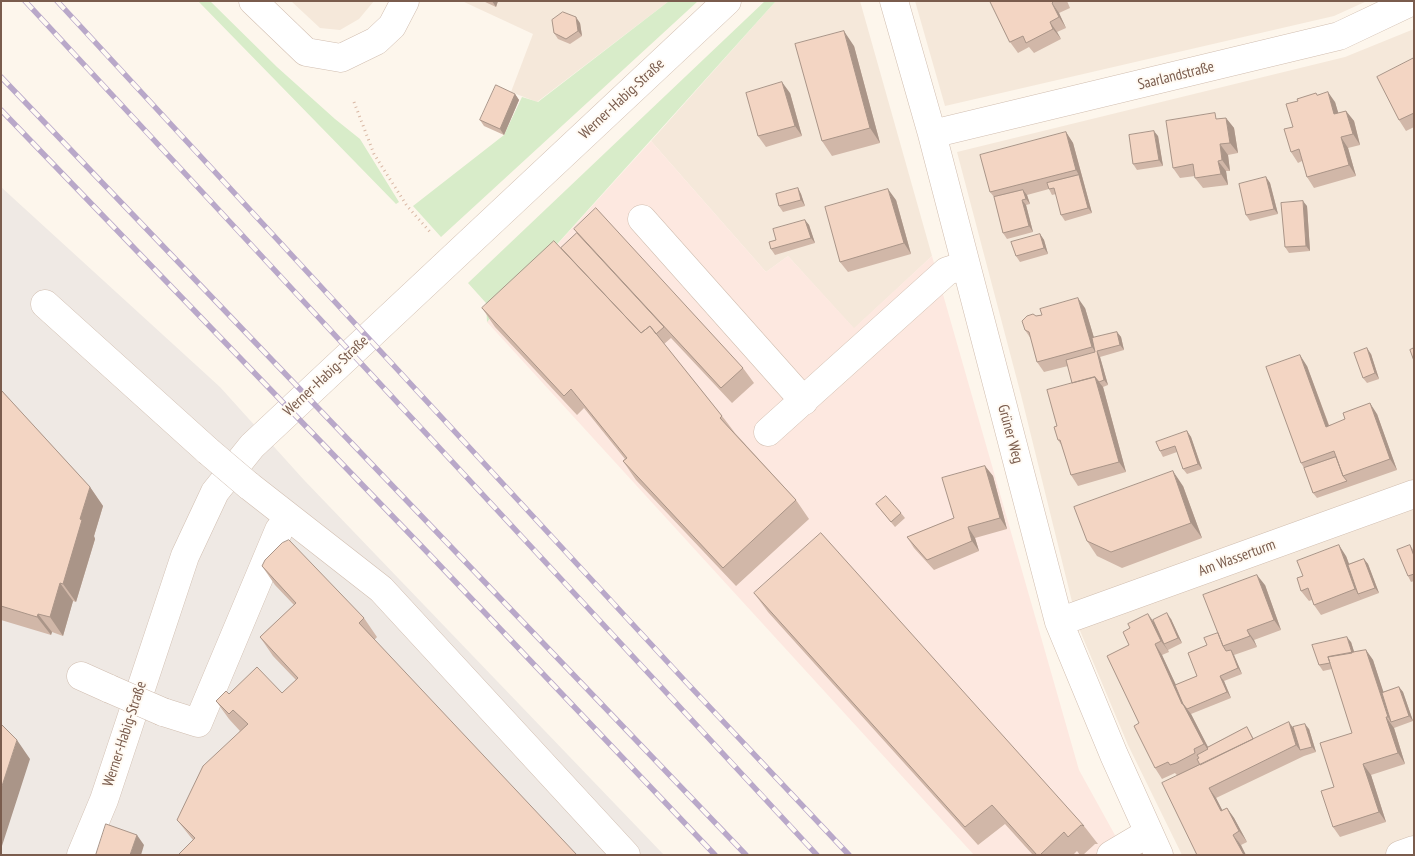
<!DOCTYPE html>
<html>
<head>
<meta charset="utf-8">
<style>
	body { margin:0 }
	#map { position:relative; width:1415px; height:856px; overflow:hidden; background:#fdf6ec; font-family:"PT Sans Narrow",sans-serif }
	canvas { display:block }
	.frame { position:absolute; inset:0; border:2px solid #7a5c4d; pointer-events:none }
</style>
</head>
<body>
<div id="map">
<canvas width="1415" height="856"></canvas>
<div class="frame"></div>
</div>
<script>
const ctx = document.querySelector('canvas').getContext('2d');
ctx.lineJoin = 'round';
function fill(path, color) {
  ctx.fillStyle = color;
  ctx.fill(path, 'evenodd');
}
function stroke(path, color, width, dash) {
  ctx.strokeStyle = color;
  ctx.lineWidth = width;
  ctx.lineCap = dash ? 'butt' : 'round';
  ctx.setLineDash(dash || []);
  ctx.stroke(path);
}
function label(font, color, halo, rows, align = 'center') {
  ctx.font = font + ' "PT Sans Narrow",sans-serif';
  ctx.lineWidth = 4;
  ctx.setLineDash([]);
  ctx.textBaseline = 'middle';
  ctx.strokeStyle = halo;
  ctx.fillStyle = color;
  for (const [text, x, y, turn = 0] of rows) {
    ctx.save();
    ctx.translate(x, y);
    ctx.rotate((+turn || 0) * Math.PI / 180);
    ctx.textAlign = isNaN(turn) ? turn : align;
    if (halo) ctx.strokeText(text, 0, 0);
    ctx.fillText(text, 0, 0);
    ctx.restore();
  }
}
const residential = new Path2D(`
	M291,1H374L359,19L340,30L320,28Z
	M462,1H669L537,102L511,92L533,34Z
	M776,1H860L932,256L854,329L788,256L766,272L651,141Z
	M915,1H1367L1334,16L945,106Z
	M1414,29V855H1182L1128,745L1078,626L1021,395L957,152L1345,57Z`);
const commercial = new Path2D(`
	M651,141L766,272L788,256L854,328L932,256L1079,770L1126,855H974L487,322Z`);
const industrial = new Path2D(`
	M1,187L220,387L304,480L664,855H1Z`);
const green = new Path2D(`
	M198,1H210L277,67L335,119L360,139L399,202L396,204Z
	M669,1H698L441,237L413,206L504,135L522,97L538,102Z
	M765,1H776L487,322L486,303L468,283Z`);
const path = new Path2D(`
	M354,102L374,154L407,206L432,234`);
const minor = new Path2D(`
	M253,1L306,52L341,58L376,41L392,26L405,1
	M894,1L932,134L1059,622L1114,755L1159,855
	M932,134L1339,36L1413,1
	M642,219L804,401
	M45,304L208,451
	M768,432L947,271L966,265
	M248,485L381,589L626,855
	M1059,622L1414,494
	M81,676L110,689
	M163,712L198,723L279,530L289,517
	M81,855L104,800L185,556L215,492L252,446L727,1
	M1111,855L1148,833
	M1400,855L1414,850`);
const rail = new Path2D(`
	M25,1L817,855
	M57,1L686,682L849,855
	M1,77L746,855
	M1,110L429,554L715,855`);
const minorBridge = new Path2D(`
	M208,451L248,485
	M110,689L163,712`);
const wall = new Path2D(`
	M483,1H498L496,7Z
	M990,1H1067L1070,8L1059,13L1066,28L1057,32L1061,39L1034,53L1029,47L1018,53L1010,42Z
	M580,23L582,36L570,44L558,39L554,33Z
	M854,46L880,143L832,156L822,141Z
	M1414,58V127L1406,131L1399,120Z
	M790,93L802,136L766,147L758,136Z
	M515,94L519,100L504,135L484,126L480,120Z
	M1317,95L1335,102L1338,113L1346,111L1354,121L1360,145L1348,148L1356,176L1314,188L1307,177L1302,161L1298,163L1291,152L1293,127Z
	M1226,118L1234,128L1238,153L1228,155L1230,171H1226L1228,185L1203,188L1195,178V176L1180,178L1173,168L1219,119Z
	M1066,132L1073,143L1092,213L1065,221L1061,215L1056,194L1052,195L1049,189L1027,195L1030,204L1026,205L1033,232L1007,239L1003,233L994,197L990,192Z
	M1158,136L1163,166L1137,170L1133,164Z
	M1266,177L1270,183L1278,214L1250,221L1246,215Z
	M798,188L801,194L805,206L783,212L779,206Z
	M896,200L911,254L848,272L840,262Z
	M1307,206L1310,251L1289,253L1285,247Z
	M805,220L809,225L815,243L775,255L771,249L776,240Z
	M574,229L743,368L754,383L732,403L671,338L664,344L722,416L735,433L796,500L809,519L736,586L636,480L623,461L625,459L584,408L577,415L495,327L482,308L561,248L577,233Z
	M1040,234L1044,240L1048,254L1020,262L1016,256Z
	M1085,308L1094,338L1117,332L1121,337L1124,350L1100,357L1108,385L1103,387L1126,472L1078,486L1071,475L1062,446L1058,440L1057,426L1072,383L1068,366L1044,372L1037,362L1031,339L1025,330L1036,316Z
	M1371,354L1379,379L1367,383L1363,378Z
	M1307,366L1329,425L1377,414L1397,470L1317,498L1313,493L1304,468L1301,463Z
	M1,390L90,487L103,506L94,536L95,539L76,602L73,601L63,636L52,632L51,635L1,620Z
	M1187,431L1191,437L1202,469L1187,474L1183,469L1177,452L1163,457L1160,451Z
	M985,466L993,476L1007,529L975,538L979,551L934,570L914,548L907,537L954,518Z
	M1183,486L1202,538L1122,568L1097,556L1087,541Z
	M876,504L901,513L905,518L895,527Z
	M1410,545L1414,551V581L1411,582L1408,576Z
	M1346,556L1349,564L1364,559L1368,564L1379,593L1321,615L1314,605L1312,600L1309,601L1301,591Z
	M262,566L364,618L377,637L193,840L177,820L240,731L229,719L216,701L229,694L282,693L296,680L273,656L260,637L294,605L275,585Z
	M1265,585L1281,630L1254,640L1257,647L1234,655L1242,674L1224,681L1231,698L1191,714L1208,747L1247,727L1254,739L1293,727L1309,729L1316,752L1304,756L1216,798L1222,810L1227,808L1234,818L1247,842L1241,845L1175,773L1162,779L1155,768L1139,723L1129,645L1154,622L1171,619L1182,643L1168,650L1169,652L1162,655L1176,685L1197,676L1207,645L1218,633Z
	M754,593L1084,826L1098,844H1095L1083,855H1080L1077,851L1073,855H1033L1005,824L978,845L768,612Z
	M1351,642L1354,652L1366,650L1373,660L1383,692L1399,687L1403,692L1413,721L1394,728L1405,764L1371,775L1386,822L1340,837L1333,827L1334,787L1352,733L1332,669L1323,671L1319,665Z`);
const shadedWall = new Path2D(`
	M492,1H498L496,7Z
	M1052,3L1059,13L1066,28L1059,17Z
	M576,17L580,23L582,36L578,31Z
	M1050,22L1057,32L1061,39L1053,29Z
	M844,31L854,46L880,143L870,128Z
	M782,82L790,93L802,136L795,126Z
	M1328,92L1335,102L1342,125L1334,114Z
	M515,94L519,100L504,135L500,129Z
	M1346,111L1354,121L1360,145L1353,134Z
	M1226,118L1234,128L1238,153L1230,143Z
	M1154,131L1158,136L1163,166L1159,160Z
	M1066,132L1073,143L1092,213L1088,208L1079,175L1076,170Z
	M1341,137L1348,148L1356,176L1349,165Z
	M1220,144L1228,155L1230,171L1222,160Z
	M1218,161L1226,171L1228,185L1221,174Z
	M1266,177L1270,183L1278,214L1274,209Z
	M798,188L801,194L805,206L801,200Z
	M888,189L896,200L911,254L904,243Z
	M1023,190L1027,195L1030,204L1026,199Z
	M1022,200L1026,205L1033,232L1029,226Z
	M1303,201L1307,206L1310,251L1306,246Z
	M805,220L809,225L815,243L811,238Z
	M1040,234L1044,240L1048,254L1044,248Z
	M1078,298L1085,308L1098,351H1097L1100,357L1108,385L1104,380L1097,354L1092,347Z
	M1117,332L1121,337L1124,350L1120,345Z
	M1367,348L1371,354L1379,379L1375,373Z
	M1300,355L1307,366L1333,437L1326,427Z
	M1095,377L1103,387L1126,472L1119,462Z
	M1370,403L1377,414L1397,470L1390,459Z
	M1187,431L1191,437L1202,469L1198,464Z
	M985,466L993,476L1007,529L1000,518Z
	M1173,471L1183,486L1202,538L1191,523Z
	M90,487L103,506L94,536L95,539L76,602L63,584L80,519Z
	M968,527L975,538L979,551L972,541Z
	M1339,545L1346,556L1360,593L1358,594L1362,600L1355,589Z
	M1364,559L1368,564L1379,593L1375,588Z
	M1257,575L1265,585L1281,630L1274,620Z
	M60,583L73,601L63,636L50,617Z
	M1167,613L1171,619L1182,643L1178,638Z
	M38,614L52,632L51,635L37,617Z
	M1148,614L1156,625L1164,644L1169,652L1161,641Z
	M1247,630L1254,640L1257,647L1250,636Z
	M1347,637L1351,642L1358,664L1354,658Z
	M1155,644L1162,655L1187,709L1191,714L1212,755L1204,744L1182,704Z
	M1231,650L1234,655L1242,674L1238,668Z
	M1366,650L1373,660L1393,721L1391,722L1388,717Z
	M1220,676L1224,681L1231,698L1227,692Z
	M1399,687L1403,692L1413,721L1409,716Z
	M1386,717L1394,728L1405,764L1398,753Z
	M1289,722L1296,732L1300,750L1296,745Z
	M1305,724L1309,729L1316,752L1312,747Z
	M17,740L30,759L1,849V789Z
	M1363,764L1371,775L1386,822L1379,812Z
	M1209,788L1216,798L1228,821L1221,811Z
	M1227,808L1234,818L1247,842L1239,831Z
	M137,835L144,845L141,855H130Z
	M1233,835L1241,845L1246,855H1244Z`);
const building = new Path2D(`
	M990,1H1054L1052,3L1059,17L1050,22L1053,29L1026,43L1023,36L1010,42Z
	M563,12L576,17L578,31L566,39L554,33L552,20Z
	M844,31L870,128L822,141L795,44Z
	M1414,58V113L1399,120L1377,77Z
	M782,82L795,126L758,136L746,93Z
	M496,85L515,94L500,129L480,120Z
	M1328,92L1334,114L1346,111L1353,134L1341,137L1349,165L1307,177L1299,149L1291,152L1284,129L1293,127L1286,104L1298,101L1297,99L1316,93L1317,95Z
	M1215,113L1216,119L1226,118L1230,143L1220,144L1222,160L1218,161L1221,174L1195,178L1193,164L1173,168L1166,121Z
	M1154,131L1159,160L1133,164L1129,135Z
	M1066,132L1076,170L990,192L980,155Z
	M1079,175L1088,208L1061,215L1054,188L1049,189L1047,183Z
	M1266,177L1274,209L1246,215L1239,184Z
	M798,188L801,200L779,206L776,194Z
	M888,189L904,243L840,262L825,207Z
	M1023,190L1026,199L1022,200L1029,226L1003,233L994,197Z
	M1303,201L1306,246L1285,247L1281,203Z
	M596,208L743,368L721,388L574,229Z
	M805,220L811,238L771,249L769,242L776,240L773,229Z
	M577,233L664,327L656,334L650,326L641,333L561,248Z
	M1040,234L1044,248L1016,256L1011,242Z
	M554,241L641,333L650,326L722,416L720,418L796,500L723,568L623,461L627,458L571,389L564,396L482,308Z
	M1078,298L1092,347L1037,362L1029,332L1025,330L1022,321L1027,316L1033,314L1036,316L1042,315L1040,309Z
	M1117,332L1120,345L1097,351L1104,380L1099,382L1095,377L1072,383L1066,360L1095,352L1092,338Z
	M1367,348L1375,373L1363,378L1354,353Z
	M1414,348V361L1410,350Z
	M1300,355L1326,427L1345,419L1343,413L1370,403L1390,459L1343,476L1334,451L1301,463L1266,367Z
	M1095,377L1119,462L1071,475L1060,440H1058L1054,427L1057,426L1047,390Z
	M1,390L90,487L80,519L82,520L63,584L60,583L50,617L38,614L37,617L1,606Z
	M1187,431L1198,464L1183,469L1175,446L1160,451L1156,442Z
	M1336,457L1343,476L1347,481L1313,493L1304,468Z
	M985,466L1000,518L968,527L972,541L927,560L907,537L954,518L942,478Z
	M1173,471L1191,523L1111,552L1087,541L1074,507Z
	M886,496L901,513L891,522L876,504Z
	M821,533L1084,826L1081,825L1068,837L1064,832L1040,855H1037L992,805L965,827L754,593Z
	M289,540L364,618L359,623L577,855H178L195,838L177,820L203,766L248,724L233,710L229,714L216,701L226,691L229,694L257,667L282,693L298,678L260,637L296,603L262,566L265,560L282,543Z
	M1339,545L1355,589L1314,605L1308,588L1301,591L1297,578L1303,576L1297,561Z
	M1410,545L1414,556V574L1408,576L1397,550Z
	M1364,559L1375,588L1358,594L1348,565Z
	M1257,575L1274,620L1247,630L1250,636L1223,646L1203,595Z
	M1167,613L1178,638L1164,644L1153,620Z
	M1148,614L1161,641L1155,644L1182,704H1183L1204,744L1194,749L1195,753L1176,763L1170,765L1168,762L1155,768L1134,726L1139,723L1107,656L1129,645L1123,632L1130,628L1128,624Z
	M1218,633L1223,646L1226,651L1231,650L1238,668L1220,676L1227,692L1187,709L1183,704L1175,685L1197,676L1188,653L1207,645L1204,638Z
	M1347,637L1352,653L1328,657L1330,663L1319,665L1312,645Z
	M1366,650L1388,717H1386L1398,753L1363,764L1379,812L1333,827L1321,791L1334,787L1320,743L1352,733L1328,657Z
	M1399,687L1409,716L1391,722L1382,693Z
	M1289,722L1296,745L1209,788L1221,811L1227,808L1239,831L1233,835L1244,855H1197L1162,783Z
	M1,724L17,740L1,789Z
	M1305,724L1312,747L1300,750L1293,727Z
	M1247,727L1253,739L1200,765L1197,759L1199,758L1197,755L1208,749L1207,748Z
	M106,824L137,835L130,855H96Z`);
const streetNames = [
	["Saarlandstraße",1176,76,-14],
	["Werner-Habig-Straße",622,99,-43],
	["Werner-Habig-Straße",326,376,-43],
	["Grüner Weg",1010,434,75],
	["Am Wasserturm",1237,558,-20],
	["Werner-Habig-Straße",125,734,-72]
];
fill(residential, '#f5e8da');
fill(commercial, '#fde8e0');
fill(industrial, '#efe9e4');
fill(green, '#d8ecc9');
stroke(minor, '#d1beb0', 29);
stroke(path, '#d9b8a5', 3, [1, 4]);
stroke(minor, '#fff', 28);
stroke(rail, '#b9a8c9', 5.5);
stroke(rail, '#fffaf3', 4, [11]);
stroke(minorBridge, '#d1beb0', 29, []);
stroke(minorBridge, '#fff', 28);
fill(wall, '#d1b7a8');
fill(shadedWall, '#aa9588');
fill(building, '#f3d5c3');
stroke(building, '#aa9588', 1);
label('15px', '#7a5c4d', '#fffaf3', streetNames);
</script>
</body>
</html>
